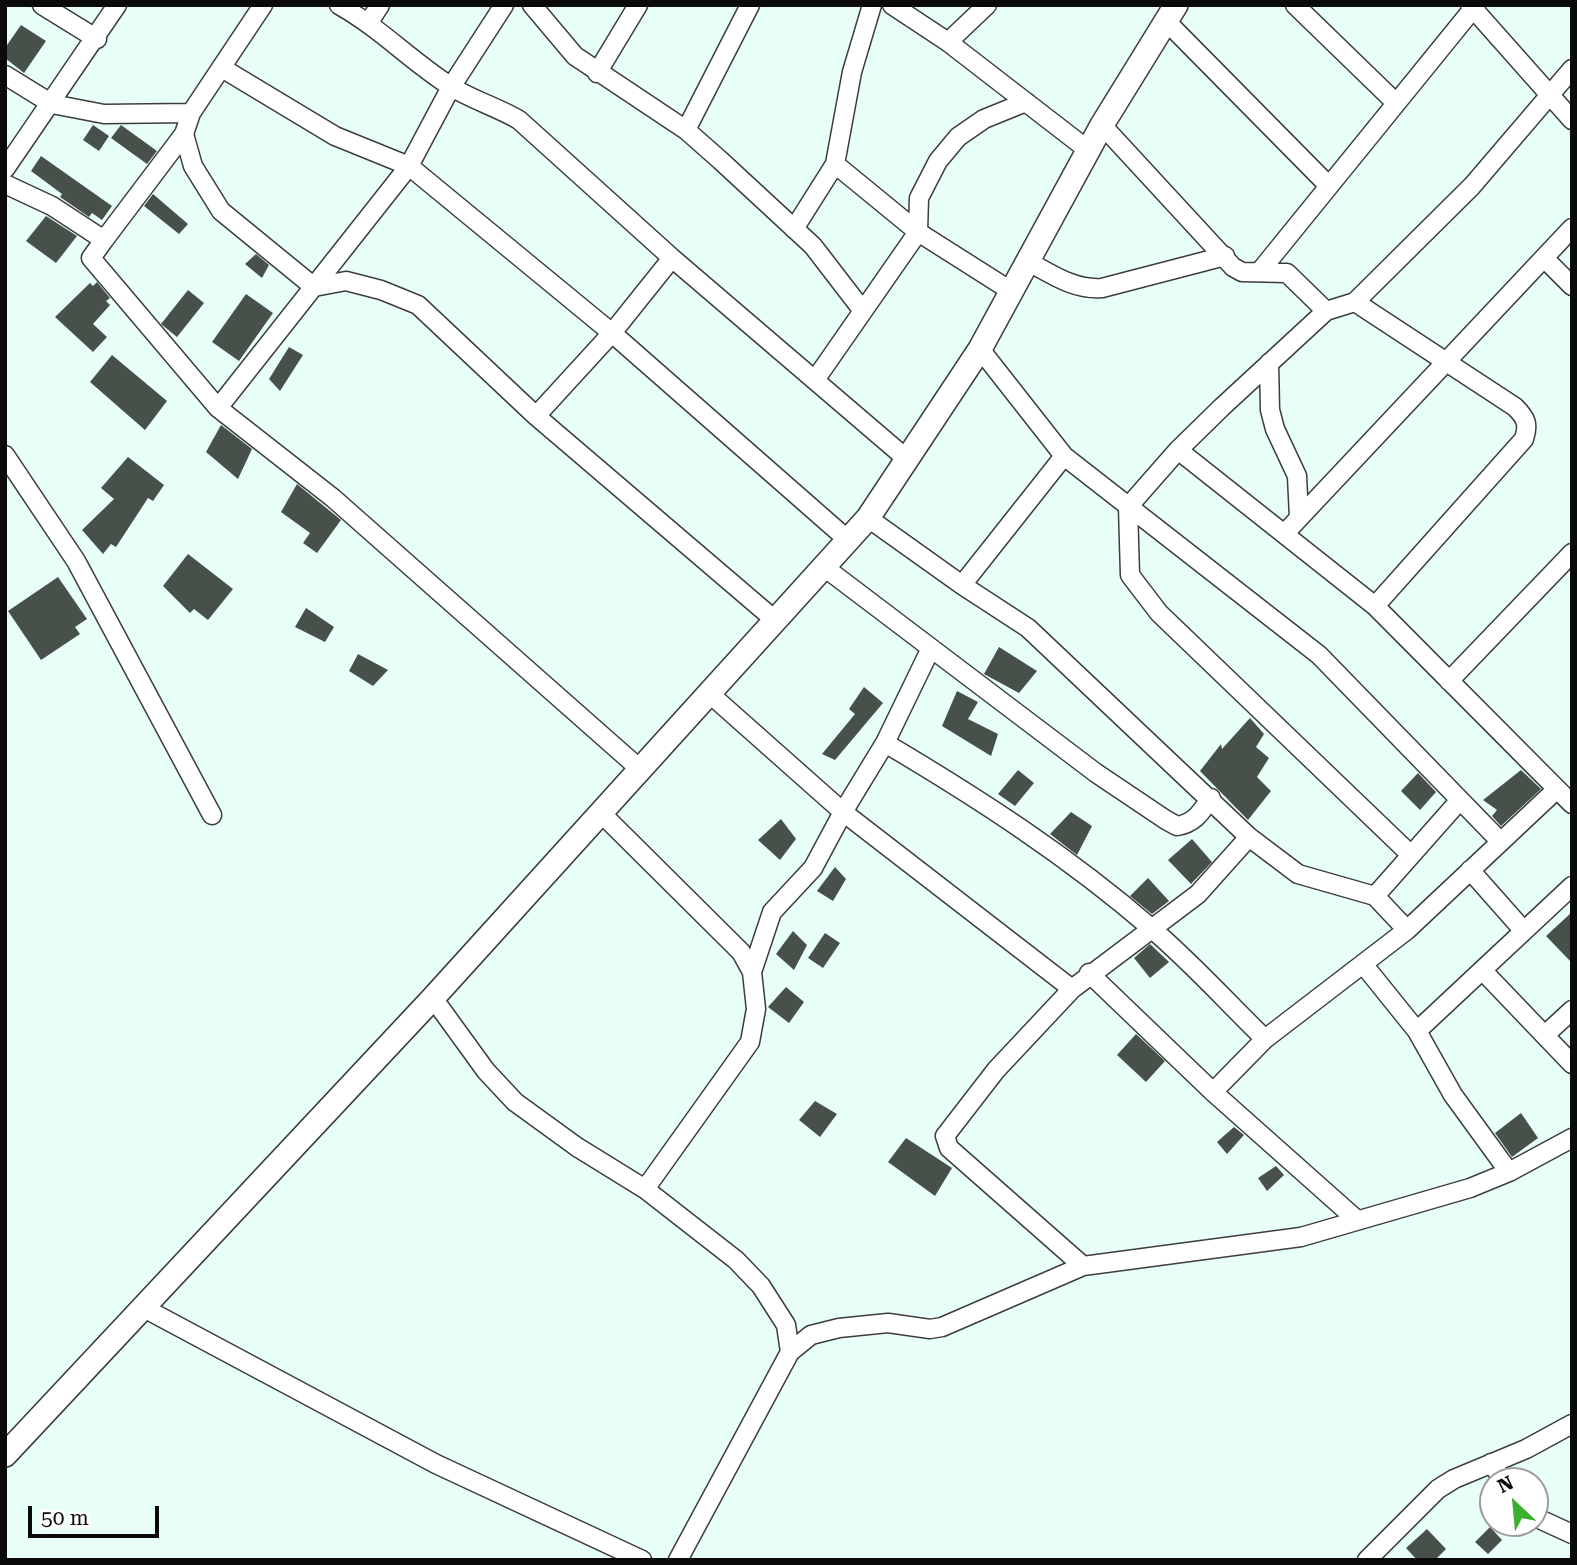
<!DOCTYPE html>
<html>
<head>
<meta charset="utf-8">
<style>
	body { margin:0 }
	#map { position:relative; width:1577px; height:1565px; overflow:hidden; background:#e8fef8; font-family:"Roboto Serif",serif }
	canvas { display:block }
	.frame { position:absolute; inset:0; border:7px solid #0a0a0a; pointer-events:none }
	.north { position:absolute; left:1479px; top:1467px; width:70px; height:70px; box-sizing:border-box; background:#fff; border:2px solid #9d9d9d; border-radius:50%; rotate:334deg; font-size:19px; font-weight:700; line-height:28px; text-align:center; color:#0a0a0a }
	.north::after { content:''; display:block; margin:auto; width:24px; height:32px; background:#3caf2c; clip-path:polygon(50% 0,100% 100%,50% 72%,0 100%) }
	.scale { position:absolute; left:28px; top:1506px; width:131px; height:32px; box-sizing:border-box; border:4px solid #0a0a0a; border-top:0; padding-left:9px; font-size:21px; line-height:24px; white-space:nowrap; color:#0a0a0a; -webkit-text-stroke:5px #fff; paint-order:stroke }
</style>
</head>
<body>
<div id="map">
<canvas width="1577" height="1565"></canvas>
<div class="frame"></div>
<div class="north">N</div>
<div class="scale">50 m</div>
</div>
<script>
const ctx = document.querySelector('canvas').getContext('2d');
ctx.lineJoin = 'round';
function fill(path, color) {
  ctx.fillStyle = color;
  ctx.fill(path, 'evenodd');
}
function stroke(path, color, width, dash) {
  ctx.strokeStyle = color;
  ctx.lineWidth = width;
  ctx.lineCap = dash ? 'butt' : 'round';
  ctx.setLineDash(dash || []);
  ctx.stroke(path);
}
const building = new Path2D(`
	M21,25L46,41L24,73L5,58V48Z
	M93,125L109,136L99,151L83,140Z
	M121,125L157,151L147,164L111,138Z
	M41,156L112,206L102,220L92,213L89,217L60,197L62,194L31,171Z
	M153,194L188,224L179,234L144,206Z
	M46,216L77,236L56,263L26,241Z
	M256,254L269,265L262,278L245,264Z
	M97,282L110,298L106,301L110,305L93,324L107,337L93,352L55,317L90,283L93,286Z
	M188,290L204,303L177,337L161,324Z
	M246,294L273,313L239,361L212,342Z
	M289,347L303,355L280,391L269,379Z
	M112,355L167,401L145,430L90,382Z
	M221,425L252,449L238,479L206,452Z
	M128,457L164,485L153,501L148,498L116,547L111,544L103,554L82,530L114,499L101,488Z
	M297,484L341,520L317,553L303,543L310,533L281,512Z
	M188,554L233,589L208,620L194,609L190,613L163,586Z
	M58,577L87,619L75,627L80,634L41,660L8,611Z
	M306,608L334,627L325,642L295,627Z
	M999,647L1037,671L1019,693L984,674Z
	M358,654L388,670L373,686L349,671Z
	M864,687L883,703L835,760L822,754L855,714L849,709Z
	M957,691L978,702L968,719L998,734L991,756L942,726Z
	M1250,718L1264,734L1256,747L1269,758L1257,777L1271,791L1248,820L1200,771L1221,744L1222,749Z
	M1018,770L1034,783L1015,806L998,794Z
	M1521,770L1541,789L1501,826L1492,816L1497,810L1483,800Z
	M1418,773L1436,792L1420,810L1401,791Z
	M1071,812L1092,826L1077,855L1050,834Z
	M781,819L796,839L780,860L758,840Z
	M1192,839L1212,862L1191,884L1168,860Z
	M835,867L846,879L833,901L817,891Z
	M1148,878L1169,901L1152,914L1130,896Z
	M1572,912V963L1546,936Z
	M793,931L807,945L794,970L776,954Z
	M825,933L840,943L823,968L808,958Z
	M1150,944L1169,962L1150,978L1134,958Z
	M786,987L804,1002L789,1023L768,1007Z
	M1136,1034L1165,1061L1146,1082L1117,1055Z
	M815,1101L837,1114L820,1137L799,1120Z
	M1521,1113L1538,1138L1512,1157L1495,1133Z
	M1234,1127L1244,1135L1227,1154L1217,1142Z
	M906,1138L952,1168L935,1196L888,1162Z
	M1276,1166L1284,1175L1267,1191L1258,1178Z
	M1490,1527L1502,1540L1488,1554L1475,1542Z
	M1427,1529L1446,1549L1435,1560H1417L1406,1548Z`);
const minor = new Path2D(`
	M42,5L97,39
	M263,5L191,113L184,134L193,166L221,211L314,287
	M339,5C380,28 411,61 450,86C472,100 497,107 519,120L672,258L908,460
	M532,5L575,56L686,130L720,160L813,246L863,311L815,380
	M892,5L948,42
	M987,5L948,42L1088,150
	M1295,5L1395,102
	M1470,5L1572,120
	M1165,20L1328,185
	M369,22L380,5
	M222,68L335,136L409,166L612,333L848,540
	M597,73L638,5
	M5,75L52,104L104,114L191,113
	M1102,125L1233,267L1242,272L1287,273L1326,311
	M686,130L750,5
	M835,164L852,72L872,5
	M5,169L117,5
	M5,184L52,206L104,240L91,258L218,408L333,498L641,770
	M794,229L835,164L918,232L919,198L938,161L958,137L984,119L1026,102
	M104,240L184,134
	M1544,258L1572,286
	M1027,261C1052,274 1073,290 1102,288L1225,256
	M1261,270L1476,5
	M314,287L346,281L381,290L418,305L536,416L776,621
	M1355,302L1515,407C1526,418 1529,424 1524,439L1375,606
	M863,311L918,232L1011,291
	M980,349L1064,456L1319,655L1500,841
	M1269,363L1270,410L1275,429L1297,476L1299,518
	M218,408L409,166L451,87L504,5
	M536,416L612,333L672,258
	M1178,450L1375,606L1572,804
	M5,455L76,561L212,815
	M868,518L962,585L1028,628L1249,837L1298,874L1375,896L1407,930
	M1285,533L1572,228
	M824,567L1096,773L1166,820L1177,826C1195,823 1201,812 1211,798
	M962,585L1064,456
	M1449,681L1572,553
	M710,694L843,812L1072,989
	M885,743C978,798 1069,857 1151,928C1191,962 1227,1002 1265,1039
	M601,813L741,952L752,972L756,1009L750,1042L645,1189
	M1411,855L1159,613L1130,575L1128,507L1178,450L1222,407L1326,311L1355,302L1472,186L1572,69
	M1470,870L1523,930
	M1375,896L1460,800
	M1363,964L1417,1031L1453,1095L1509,1172
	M1483,971L1572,1064
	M752,972L772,912L813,868L843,812L885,743L931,648
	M1089,973L1213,1092L1357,1220
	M433,998L486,1071L515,1102L577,1147L645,1189L736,1260L761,1286L786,1325L790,1352L678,1560
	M1417,1031L1572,886
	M1546,1034L1572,1010
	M1213,1092L1265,1039L1407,930L1557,789
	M1083,1266L949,1148L945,1136L996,1070L1072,989L1198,894L1249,837
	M142,1307L436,1464L642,1560
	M790,1352L811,1335L839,1328L888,1323L930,1329L942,1327L1083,1266L1301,1237L1470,1188L1509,1172L1572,1138
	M1491,1463L1504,1481
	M1535,1517L1572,1534
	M1367,1560L1438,1489L1454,1479L1526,1449L1572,1424`);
const tertiary = new Path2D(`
	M5,1455L433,998L868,518L980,349L1102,125L1176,5`);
fill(building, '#47514a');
stroke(minor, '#3d3d3d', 21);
stroke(tertiary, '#3d3d3d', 26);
stroke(minor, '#fff', 18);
stroke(tertiary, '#fff', 23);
</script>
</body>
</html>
